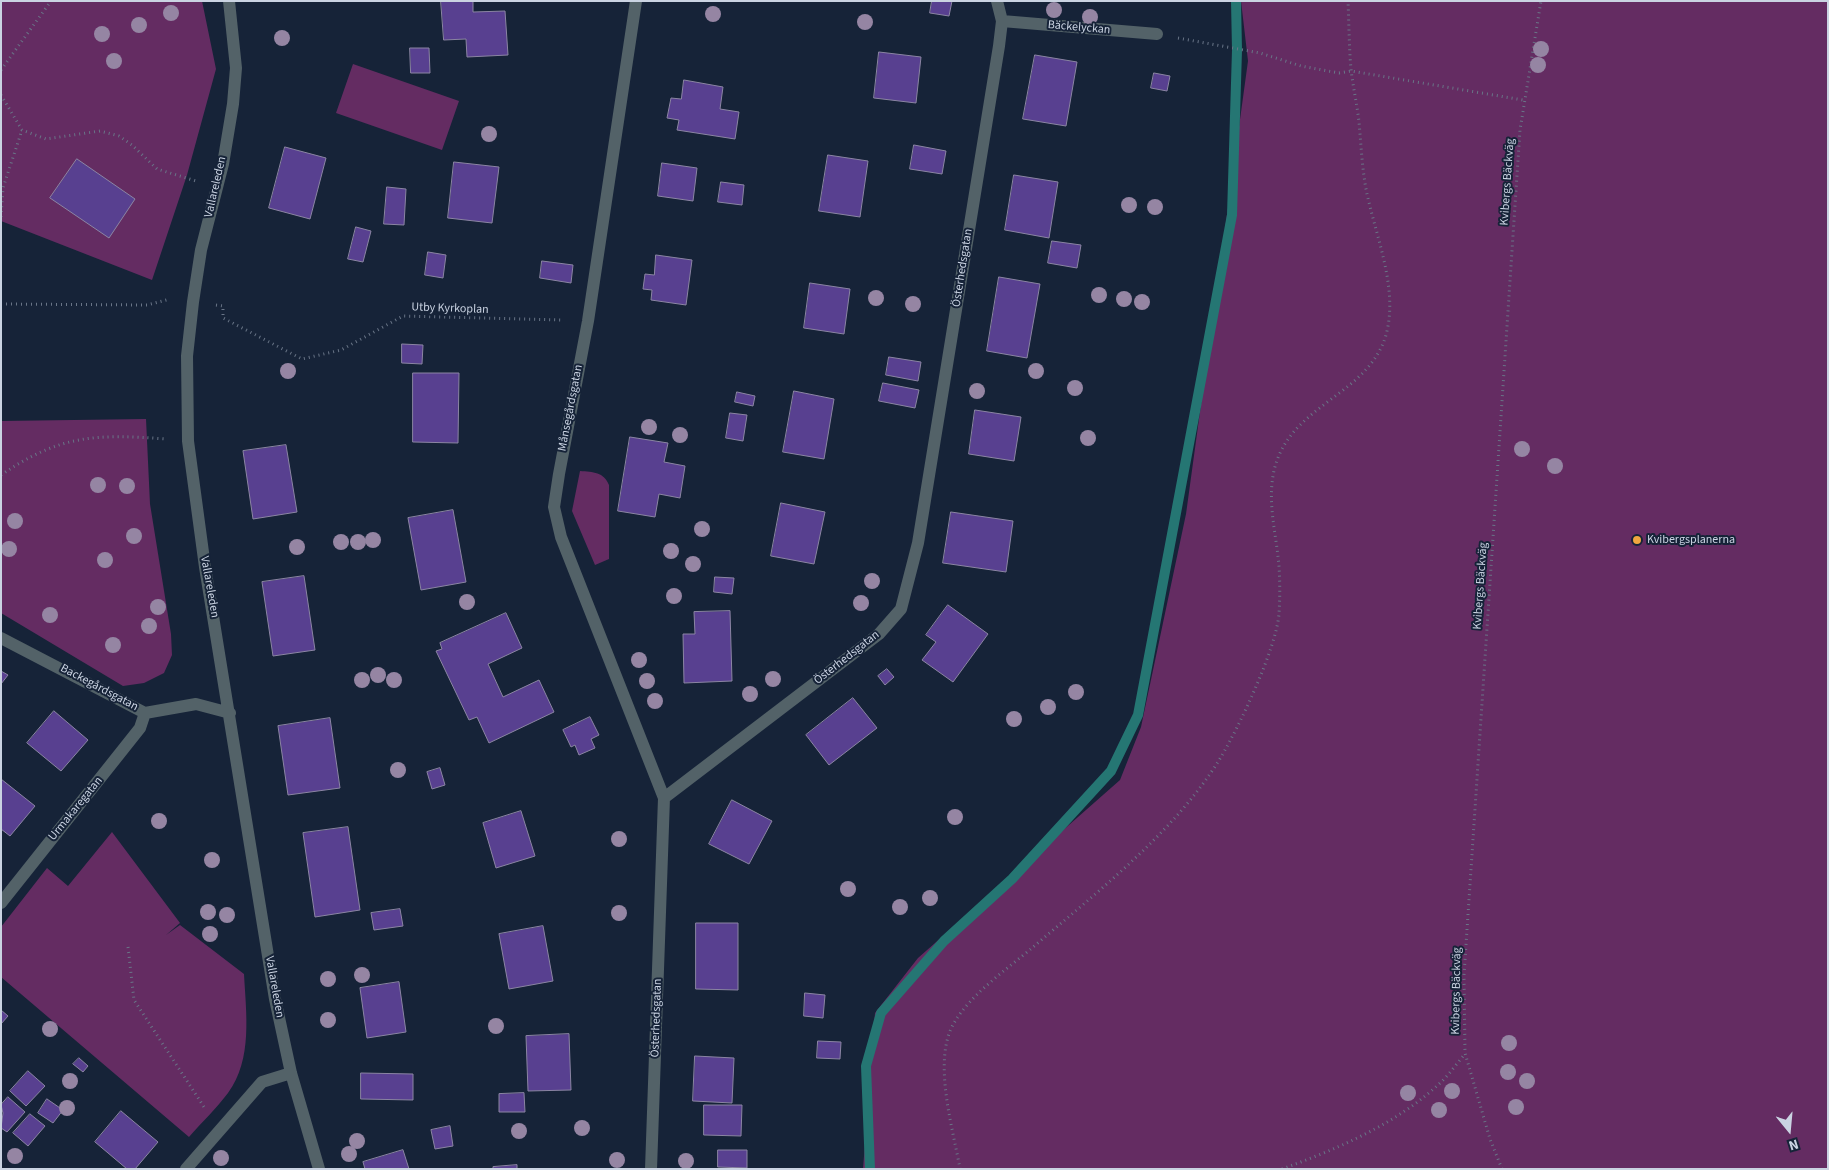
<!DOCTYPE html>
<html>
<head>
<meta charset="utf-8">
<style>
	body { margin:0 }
	#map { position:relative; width:1829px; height:1170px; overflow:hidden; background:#162338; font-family:"Source Sans 3",sans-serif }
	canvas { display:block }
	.frame { position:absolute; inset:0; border:2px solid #cad3e2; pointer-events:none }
	.north { position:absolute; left:1764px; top:1105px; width:50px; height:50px; -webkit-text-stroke:4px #162338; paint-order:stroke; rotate:163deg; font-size:14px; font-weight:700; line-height:20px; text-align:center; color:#cad3e2 }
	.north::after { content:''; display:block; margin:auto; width:18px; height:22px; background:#cad3e2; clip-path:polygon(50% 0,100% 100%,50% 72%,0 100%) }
</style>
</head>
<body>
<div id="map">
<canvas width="1829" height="1170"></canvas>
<div class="frame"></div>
<div class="north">N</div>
</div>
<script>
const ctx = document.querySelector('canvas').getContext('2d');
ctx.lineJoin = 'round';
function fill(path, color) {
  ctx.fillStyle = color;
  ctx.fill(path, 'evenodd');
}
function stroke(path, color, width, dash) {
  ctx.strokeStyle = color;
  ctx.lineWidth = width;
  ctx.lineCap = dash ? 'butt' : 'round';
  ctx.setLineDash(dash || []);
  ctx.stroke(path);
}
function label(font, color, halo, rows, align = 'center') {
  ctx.font = font + ' "Source Sans 3",sans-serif';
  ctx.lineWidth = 4;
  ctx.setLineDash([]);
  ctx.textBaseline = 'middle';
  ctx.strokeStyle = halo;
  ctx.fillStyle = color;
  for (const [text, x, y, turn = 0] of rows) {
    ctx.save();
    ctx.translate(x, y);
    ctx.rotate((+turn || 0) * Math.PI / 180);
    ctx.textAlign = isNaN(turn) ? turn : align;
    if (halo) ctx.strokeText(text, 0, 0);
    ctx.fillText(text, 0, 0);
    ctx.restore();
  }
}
const green = new Path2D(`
	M1,1H202L216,69L187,175L152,280L1,221Z
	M1241,1H1828V1169H863L875,1013L918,958L1120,780L1141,727L1186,514L1248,61Z
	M353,64L459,101L442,150L336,113Z
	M146,419L150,504L171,634L172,655L164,673L144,683L123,686L1,613V421Z
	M580,471C593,472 604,472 609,485V559L595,565L572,511Z
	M112,832L180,923L166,935L180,925L244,974C246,1013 253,1059 228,1093C216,1109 202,1122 189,1137L1,977V927L47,868L68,886Z`);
const stream = new Path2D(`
	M870,1169L866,1066L881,1013L944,941L1012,879L1111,771L1138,715L1232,215L1237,50L1236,1`);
const building = new Path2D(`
	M441,1H473V12L505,11L508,55L467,57L466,39L444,40Z
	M932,1H952L949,16L930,13Z
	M410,48H429L430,73H411Z
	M879,52L921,57L916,103L874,98Z
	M1035,55L1077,62L1066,126L1023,119Z
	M1154,73L1170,76L1167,91L1151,88Z
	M684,80L723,87L720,109L739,112L735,139L677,130L679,120L667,118L671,98L681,99Z
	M914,145L946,151L942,174L910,169Z
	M285,147L326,158L310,219L269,208Z
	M828,155L868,161L860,217L819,211Z
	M77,159L135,199L109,238L50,198Z
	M454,162L499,167L492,223L448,218Z
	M662,163L697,168L693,201L658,196Z
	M1014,175L1058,182L1049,238L1005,230Z
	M721,182L744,185L742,205L718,202Z
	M387,187L406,189L404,225L384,224Z
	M356,227L371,231L363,262L348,259Z
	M1052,241L1081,245L1077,268L1048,263Z
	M428,252L446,255L443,278L425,275Z
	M656,255L692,260L686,305L651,300L652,290L643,289L645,274L654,275Z
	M542,261L573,265L571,283L540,278Z
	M999,277L1040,284L1027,358L987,351Z
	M810,283L850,289L844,334L804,328Z
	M402,344L423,345L422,364L402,363Z
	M889,357L921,362L918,381L886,375Z
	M413,373H459L458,443L413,442Z
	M883,383L919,390L915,408L879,401Z
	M794,391L834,399L824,459L783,452Z
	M737,392L755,396L753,406L735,402Z
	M975,410L1021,417L1014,461L969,454Z
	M730,413L747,415L743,441L726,438Z
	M630,437L668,443L664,462L685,466L680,498L659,494L655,517L618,511Z
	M286,445L297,512L253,519L243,451Z
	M781,503L825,512L814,564L771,556Z
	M453,510L466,582L421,590L408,518Z
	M951,512L1013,521L1006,572L943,563Z
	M304,576L315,650L273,656L262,582Z
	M715,577L734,578L732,594L714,592Z
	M948,605L988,634L953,682L922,660L936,642L926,635Z
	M730,611L732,681L684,683L683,634H695L694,612Z
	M506,613L522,648L488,664L503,697L539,680L554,712L489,743L477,717L469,720L436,651L442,649L440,643Z
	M887,669L894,677L885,685L878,676Z
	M1,671L8,675L1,684Z
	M853,698L877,728L829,765L806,735Z
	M54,711L88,740L61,771L27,743Z
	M590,717L599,735L591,739L595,748L579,755L575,745L571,747L563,730Z
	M330,718L340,788L288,795L278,726Z
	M440,768L445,785L432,789L427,772Z
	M1,779L35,806L10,836L1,829Z
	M732,800L772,821L749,864L709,844Z
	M521,811L535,856L496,868L483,823Z
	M348,827L360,910L315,917L303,833Z
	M400,909L403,926L374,930L371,913Z
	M696,923H738V990L696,989Z
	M543,926L553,981L509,989L499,934Z
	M399,982L406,1032L367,1038L360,988Z
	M805,993L825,995L823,1018L804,1016Z
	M1,1010L8,1016L1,1024Z
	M569,1034L571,1090L528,1091L526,1036Z
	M818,1041L841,1042L840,1059L817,1058Z
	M695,1056L734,1058L732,1103L693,1101Z
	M79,1058L88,1066L83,1072L73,1064Z
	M28,1071L45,1086L26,1106L10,1091Z
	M361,1073L413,1074V1100L361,1099Z
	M524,1093L525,1112H499V1094Z
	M8,1097L25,1112L7,1132L1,1128L3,1113L1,1105Z
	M47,1099L63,1110L53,1123L38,1113Z
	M704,1105H742L741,1136L704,1135Z
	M121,1111L158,1142L135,1169H127L95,1142Z
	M30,1114L45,1126L28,1146L13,1133Z
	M450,1126L453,1146L435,1149L431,1130Z
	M403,1150L409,1169H365L363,1162Z
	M718,1150H747V1168L718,1167Z
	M517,1165V1169H493V1167Z`);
const path = new Path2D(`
	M1178,38L1260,53L1301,66L1339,73L1351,71L1523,100
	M1,70L51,1
	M1,95L22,130L46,139L100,131L119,136L132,145L157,169L196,181
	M1,217L3,188L22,130
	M1,304L147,305L170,299
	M216,305L223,306V318L302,359L341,350L403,316L564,320
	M1,475C61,434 97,434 166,439
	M128,947L134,1000L206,1110
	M960,1169C953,1128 932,1060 954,1023C970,995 1007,969 1032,948C1096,893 1177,830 1221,757C1240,725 1276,649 1279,614C1280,598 1280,582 1279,566C1276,529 1263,490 1280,453C1303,403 1370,390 1386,335C1399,288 1375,235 1366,189C1362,167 1361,144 1359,122C1357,104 1353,87 1351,69C1349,46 1349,24 1348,1
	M1282,1169C1337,1149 1397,1124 1440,1083C1449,1075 1457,1063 1465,1054
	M1502,1169L1490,1139L1465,1053L1464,975L1520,130L1541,1`);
const minor = new Path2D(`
	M229,1L236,68L233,104L223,164L201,250L193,302L187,356L188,441L205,567L275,999L291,1073L319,1169
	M636,1L588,321L559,474L554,507L561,537L664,798
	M1002,21L1157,34
	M1,638L145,713L196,704L230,713
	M1,903L140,728L145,713
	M186,1169L262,1082L291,1073
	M651,1169L664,798L879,634L901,609L918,543L999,46L1002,21L997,1`);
const trees = [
	[1054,10],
	[171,13],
	[713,14],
	[1090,17],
	[865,22],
	[139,25],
	[102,34],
	[282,38],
	[1541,49],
	[114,61],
	[1538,65],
	[489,134],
	[1129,205],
	[1155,207],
	[1099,295],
	[876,298],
	[1124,299],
	[1142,302],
	[913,304],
	[288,371],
	[1036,371],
	[1075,388],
	[977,391],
	[649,427],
	[680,435],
	[1088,438],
	[1522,449],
	[1555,466],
	[98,485],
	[127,486],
	[15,521],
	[702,529],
	[134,536],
	[373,540],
	[341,542],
	[358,542],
	[297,547],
	[9,549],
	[671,551],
	[105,560],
	[693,564],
	[872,581],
	[674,596],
	[467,602],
	[861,603],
	[158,607],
	[50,615],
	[149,626],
	[113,645],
	[639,660],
	[378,675],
	[773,679],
	[362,680],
	[394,680],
	[647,681],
	[1076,692],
	[750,694],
	[655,701],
	[1048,707],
	[1014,719],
	[398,770],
	[955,817],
	[159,821],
	[619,839],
	[212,860],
	[848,889],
	[930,898],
	[900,907],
	[208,912],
	[619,913],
	[227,915],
	[210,934],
	[362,975],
	[328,979],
	[328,1020],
	[496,1026],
	[50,1029],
	[1509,1043],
	[1508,1072],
	[70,1081],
	[1527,1081],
	[1452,1091],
	[1408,1093],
	[1516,1107],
	[67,1108],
	[1439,1110],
	[582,1128],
	[519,1131],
	[357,1141],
	[349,1154],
	[15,1156],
	[221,1158],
	[617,1160],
	[686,1161]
];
const markers = [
	[1637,540,5,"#f0a63f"]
];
const streetNames = [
	["Bäckelyckan",1079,28,5],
	["Kvibergs Bäckväg",1508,182,-86],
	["Vallareleden",216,187,-77],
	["Österhedsgatan",963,268,-81],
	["Utby Kyrkoplan",450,309,2],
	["Månsegårdsgatan",571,408,-79],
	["Kvibergs Bäckväg",1481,586,-86],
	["Vallareleden",209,587,80],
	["Österhedsgatan",847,658,-38],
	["Backegårdsgatan",99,688,28],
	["Urmakaregatan",76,809,-51],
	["Vallareleden",274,987,80],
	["Kvibergs Bäckväg",1457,991,-89],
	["Österhedsgatan",657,1018,-88]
];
const poiNames = [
	["Kvibergsplanerna",1647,540]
];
fill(green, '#642c62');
stroke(stream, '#257673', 10);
fill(building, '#584090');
stroke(building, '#8b85a3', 1);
stroke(path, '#697587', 3, [1, 4]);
stroke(minor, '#536268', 12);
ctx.fillStyle = '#9585a3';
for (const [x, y] of trees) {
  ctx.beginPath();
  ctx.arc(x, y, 8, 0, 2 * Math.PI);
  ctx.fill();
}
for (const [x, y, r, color] of markers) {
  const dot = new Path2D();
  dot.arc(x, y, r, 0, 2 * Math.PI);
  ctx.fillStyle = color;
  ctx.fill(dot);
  stroke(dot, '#162338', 2);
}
label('12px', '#cad3e2', '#162338', streetNames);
label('12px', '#cad3e2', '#162338', poiNames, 'left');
</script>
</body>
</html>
